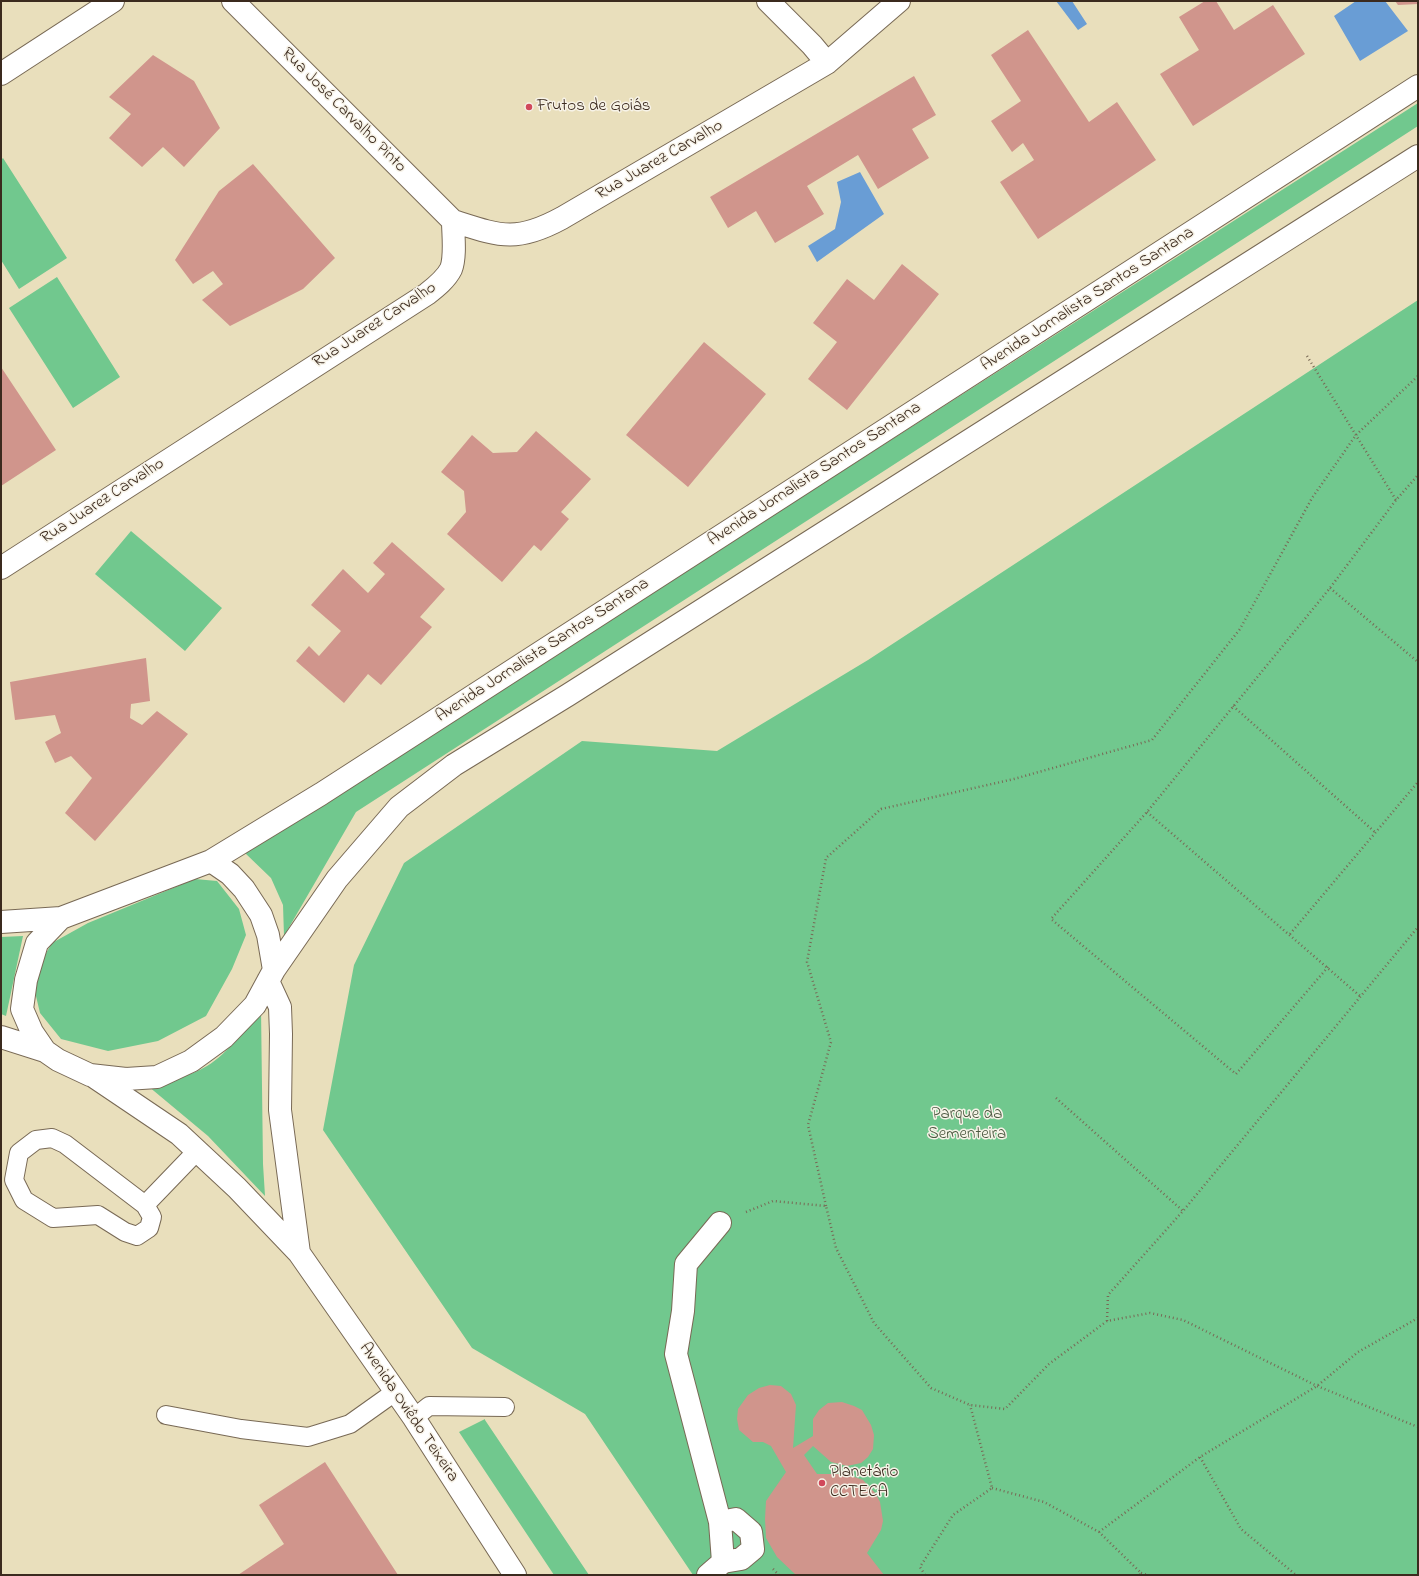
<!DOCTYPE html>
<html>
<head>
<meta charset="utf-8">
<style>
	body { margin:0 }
	#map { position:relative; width:1419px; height:1576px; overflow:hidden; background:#e9dfbc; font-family:"Indie Flower",sans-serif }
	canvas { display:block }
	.frame { position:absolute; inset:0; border:2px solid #3b2a1e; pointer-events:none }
</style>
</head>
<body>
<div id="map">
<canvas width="1419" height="1576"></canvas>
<div class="frame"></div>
</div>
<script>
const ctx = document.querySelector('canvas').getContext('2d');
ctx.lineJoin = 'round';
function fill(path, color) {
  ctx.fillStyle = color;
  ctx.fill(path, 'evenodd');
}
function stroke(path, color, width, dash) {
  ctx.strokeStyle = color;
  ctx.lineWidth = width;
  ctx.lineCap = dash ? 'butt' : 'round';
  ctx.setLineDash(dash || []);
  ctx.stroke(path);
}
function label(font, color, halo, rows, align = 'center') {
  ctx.font = font + ' "Indie Flower",sans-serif';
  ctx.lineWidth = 3;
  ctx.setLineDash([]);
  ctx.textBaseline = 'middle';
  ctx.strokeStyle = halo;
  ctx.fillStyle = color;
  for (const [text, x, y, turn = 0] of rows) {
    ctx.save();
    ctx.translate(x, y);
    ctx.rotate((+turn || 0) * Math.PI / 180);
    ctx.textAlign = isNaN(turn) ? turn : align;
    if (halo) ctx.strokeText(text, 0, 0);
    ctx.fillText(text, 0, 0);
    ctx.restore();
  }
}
const green = new Path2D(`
	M1418,103V126L356,812L284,936L283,905L271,878L245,853Z
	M3,158L67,258L19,289L1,260V160Z
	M57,277L120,377L73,408L9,308Z
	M1418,300V1575H693L585,1414L472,1348L323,1130L354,965L404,863L582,741L717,751L868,660Z
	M131,531L222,608L185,651L95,574Z
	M195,879L217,881L239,909L246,935L232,969L206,1016L158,1041L108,1051L61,1039L40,1013L35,992L36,970L52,943L88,923Z
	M23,936L6,1016L1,1014V937Z
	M261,1009L263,1164L265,1196L208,1136L148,1086C168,1081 189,1077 207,1066C229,1053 245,1028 261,1009Z
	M485,1419V1420L589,1575H554L459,1432Z`);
const water = new Path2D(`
	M1056,1H1072L1087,24L1078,30Z
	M1356,1H1385L1408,31L1360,61L1334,16Z
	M860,172L884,214L817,262L808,246L835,229L841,202L837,182Z`);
const building = new Path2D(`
	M1205,1H1216L1234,30L1273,5L1305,54L1193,126L1160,74L1199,50L1179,17Z
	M1395,1H1418V4L1398,5Z
	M1028,30L1089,122L1117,102L1156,160L1038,239L1000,182L1034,160L1023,143L1012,152L991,121L1021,101L991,55Z
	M153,55L194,81L220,128L184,167L163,147L142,167L109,138L131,114L109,97Z
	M914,76L936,115L912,129L929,158L878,189L858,155L807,186L824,214L775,243L756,211L728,228L710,197Z
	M253,164L335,258L303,289L230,326L202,300L223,284L213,271L193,284L175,260L219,191Z
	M902,264L939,294L847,410L808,379L837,342L813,323L847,279L874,300Z
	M704,342L766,394L688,487L626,435Z
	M1,367L56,450L1,486Z
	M536,431L591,479L561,512L569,519L541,551L534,545L502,582L447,534L466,512L464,491L441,472L472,435L493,453L517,452Z
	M392,542L445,589L420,617L432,627L381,685L368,674L344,703L296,661L309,646L319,656L341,631L311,605L343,569L368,593L385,574L373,563Z
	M146,658L150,701L131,704L130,718L142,725L157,711L188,734L95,841L65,813L92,778L71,756L55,763L45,742L61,733L55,715L15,720L10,682Z
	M770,1385L781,1386L791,1394L796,1405L793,1448L813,1436V1419L819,1410L828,1403L842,1402L854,1406L862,1410L871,1425L874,1435L873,1449L868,1457L861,1463L847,1466L831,1462L813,1446L804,1455L817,1474H846L863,1480L876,1494L880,1502L883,1521L881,1530L867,1553L884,1575H796L777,1557L766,1538L765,1519L766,1501L786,1472L771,1446L763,1442H753L739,1430L737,1419L738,1409L748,1395L759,1388Z
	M325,1462L398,1575H238L284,1544L259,1505Z`);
const path = new Path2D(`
	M1307,356L1396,500
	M1330,588L1418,662
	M1233,706L1376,833
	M1147,812L1360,996
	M1290,934L1418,782
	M1328,967L1236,1074L1051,919L1147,812L1286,642L1330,588L1396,500L1418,475
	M1056,1098L1183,1211
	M826,1206L808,1125L831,1042L807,962L826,858L881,809L1014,779L1152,740L1240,629L1312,498L1356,435L1418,376
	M746,1212L773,1201L826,1206L836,1248L874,1323L931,1388L970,1405L1005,1409L1049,1364L1107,1321L1150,1313L1183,1320L1317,1386L1418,1427
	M1107,1321L1108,1295L1183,1211L1418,927
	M1200,1457L1241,1529L1296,1575
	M992,1488L1044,1502L1099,1532L1141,1573L1140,1575
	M1099,1532L1200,1457L1317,1386L1358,1352L1418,1318
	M773,1569L779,1575
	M1141,1573L1148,1575
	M925,1575L920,1567L953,1515L992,1488L970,1405`);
const lane = new Path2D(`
	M52,1138L65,1144L145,1205L152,1217L149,1228L137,1236L125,1232L98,1215L53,1218L24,1200L14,1180L19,1153L36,1140Z
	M145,1205L197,1151
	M166,1415L241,1429L308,1437L350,1424L395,1392
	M414,1418L429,1406L505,1407`);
const street = new Path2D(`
	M233,1L453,221C500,236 516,243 562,218L827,63L899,1
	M768,1L812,45L827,63
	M1,74L113,1
	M1,568L427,294C436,287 446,279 451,269C456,256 453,234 453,221
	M720,1522L736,1519L751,1532L753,1549L741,1559L723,1562
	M708,1575L723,1562L720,1522L676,1354L683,1311L686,1264L720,1223`);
const secondary = new Path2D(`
	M211,861L230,874L244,889L261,915L268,935L274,970L255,1005L224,1037L191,1061L157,1077L126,1079L90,1075L58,1060L45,1051L32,1032L22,1009L26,980L37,943L61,918L211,861L321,794L1418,86
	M1,922L61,918
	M274,970L337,879L399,807L454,765L568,695L1418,156
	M268,981L280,1007L281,1034L280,1110L299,1253
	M1,1037L45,1051
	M93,1076L179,1134L237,1188L299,1253L414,1418L515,1575`);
const markers = [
	[529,107,4,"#d1495b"],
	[822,1483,4,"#d1495b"]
];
const poiNames = [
	["Frutos de Goiás",537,107],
	["Planetário",830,1473],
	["CCTECA",830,1493]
];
const streetNames = [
	["Rua José Carvalho Pinto",343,111,45],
	["Rua Juarez Carvalho",660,161,-30],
	["Avenida Jornalista Santos Santana",1088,300,-33],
	["Rua Juarez Carvalho",375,326,-33],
	["Avenida Jornalista Santos Santana",815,475,-33],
	["Rua Juarez Carvalho",103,502,-33],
	["Avenida Jornalista Santos Santana",543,651,-33],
	["Avenida Oviêdo Teixeira",408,1413,56]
];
const parkNames = [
	["Parque da",967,1115],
	["Sementeira",967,1135]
];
fill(green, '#71c88e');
fill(water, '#699dd5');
fill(building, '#d0958c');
stroke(lane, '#786955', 20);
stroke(street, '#786955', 24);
stroke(secondary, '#786955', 24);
stroke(path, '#786955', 2.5, [1, 3]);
stroke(lane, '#fff', 18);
stroke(street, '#fff', 22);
stroke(secondary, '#fff', 22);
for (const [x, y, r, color] of markers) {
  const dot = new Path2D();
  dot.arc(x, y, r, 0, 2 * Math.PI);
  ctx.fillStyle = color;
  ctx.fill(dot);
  stroke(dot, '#f7f3e8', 1.5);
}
label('17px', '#3b2a1e', '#f7f3e8', poiNames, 'left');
label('17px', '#3b2a1e', '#f7f3e8', streetNames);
label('17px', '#4b5940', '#f7f3e8', parkNames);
</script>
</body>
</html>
